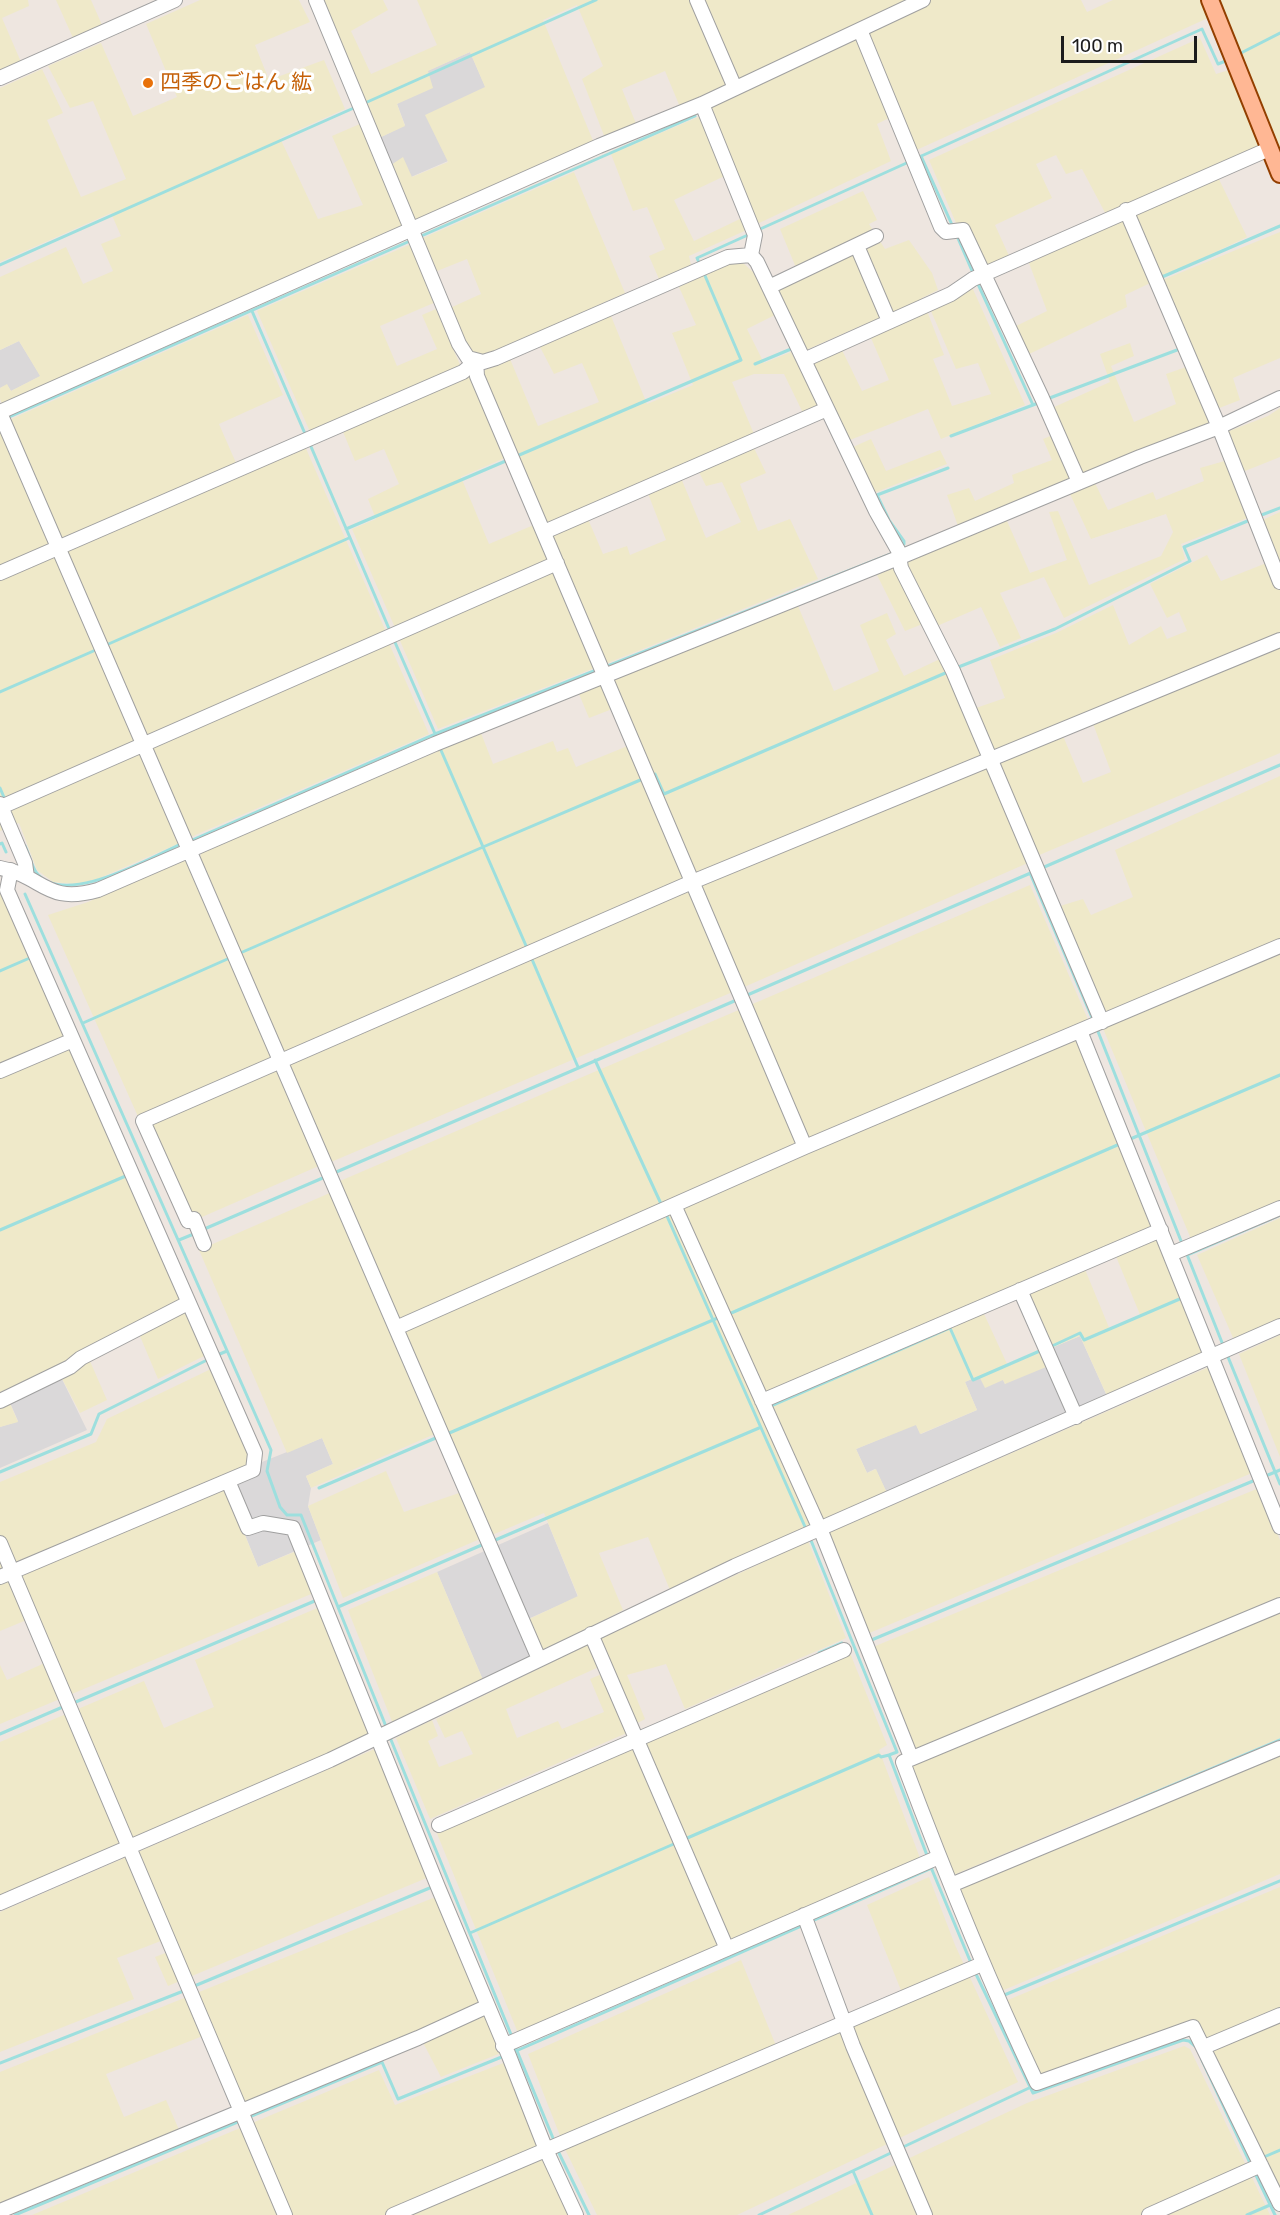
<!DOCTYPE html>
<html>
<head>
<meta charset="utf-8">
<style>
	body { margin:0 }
	#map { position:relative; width:1280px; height:2215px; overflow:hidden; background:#eee6e0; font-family:Rubik,sans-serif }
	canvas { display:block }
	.scale { position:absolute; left:1061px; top:36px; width:136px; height:27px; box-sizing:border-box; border:3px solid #1c1c1c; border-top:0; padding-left:8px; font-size:18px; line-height:21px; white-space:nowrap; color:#1c1c1c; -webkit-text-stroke:4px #fff; paint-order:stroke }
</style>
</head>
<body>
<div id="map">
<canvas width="1280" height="2215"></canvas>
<div class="scale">100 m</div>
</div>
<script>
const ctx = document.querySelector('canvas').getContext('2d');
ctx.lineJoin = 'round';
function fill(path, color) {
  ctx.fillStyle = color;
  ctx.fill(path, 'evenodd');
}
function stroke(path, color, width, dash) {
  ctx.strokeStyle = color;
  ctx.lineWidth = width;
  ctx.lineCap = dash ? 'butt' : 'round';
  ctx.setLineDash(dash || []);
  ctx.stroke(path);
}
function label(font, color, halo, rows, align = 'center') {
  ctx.font = font + ' Rubik,"Noto Sans JP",sans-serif';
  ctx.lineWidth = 6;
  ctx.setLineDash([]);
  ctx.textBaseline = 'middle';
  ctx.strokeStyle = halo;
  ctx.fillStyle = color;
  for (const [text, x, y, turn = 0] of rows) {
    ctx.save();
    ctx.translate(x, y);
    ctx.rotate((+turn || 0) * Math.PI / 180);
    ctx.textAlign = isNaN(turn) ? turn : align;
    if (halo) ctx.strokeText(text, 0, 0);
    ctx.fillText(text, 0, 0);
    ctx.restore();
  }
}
const residential = new Path2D(`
	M470,52L486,88L448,161L411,177L391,165L379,138L405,125L397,104L427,71Z
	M19,341L41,376L11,391L7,385L0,388V350Z
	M1080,1336L1107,1396L887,1493L875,1469L867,1473L856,1449L916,1424L921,1434L977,1410L965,1382L980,1375L1003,1380L1005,1384L1044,1351Z
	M58,1371L87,1430L0,1468V1427L18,1421L6,1394Z
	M322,1438L333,1464L306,1476L311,1488L308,1506L321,1540L258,1567L222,1478Z
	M548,1523L578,1597L528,1619L532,1659L483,1680L437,1572Z`);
const farmland = new Path2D(`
	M0,0H28L29,6L2,18L21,62L0,71Z
	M56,0H91L102,25L73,38Z
	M200,0H299L310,22L255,45L269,80L324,60L345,109L280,138L318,219L363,205L332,136L362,123L404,229L3,406L0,399V388L7,384L11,391L40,376L19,341L0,350V277L66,247L83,284L113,271L101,244L121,236L111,213L0,262V88L42,69L63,113L47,120L81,197L126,179L93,101L70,108L48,66L101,43L133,116L177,97L146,24Z
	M323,0H383L388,10L351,31L371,74L437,45L417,0H912L680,107L665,71L622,89L637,126L605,138L582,79L603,66L577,5L543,20L594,143L416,226L391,165L403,157L412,177L448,162L425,115L485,87L470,52L428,71L433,88L397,104L405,126L379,138L368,106Z
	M931,0H1081L1087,12L1113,0H1200L1208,18L912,152L865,31Z
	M1218,0H1280V157Z
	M858,34L891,117L877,124L891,161L755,225L733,172L674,200L694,241L744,217L749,229L689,256L691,265L659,279L649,256L665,249L647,207L633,211L611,154L708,113L705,105Z
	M1200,38L1216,74L1229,70L1261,148L1214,169L1247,237L1125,295L1127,307L1025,356L1012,328L1047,311L1029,263L1111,224L1082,169L1066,174L1056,155L1036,164L1052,198L995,225L1010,258L986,269L965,224L956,223L929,160Z
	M574,172L625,293L485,356L474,353L465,340L450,308L481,294L467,259L437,271L423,238Z
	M863,191L877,220L869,224L885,249L909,240L932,273L938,290L922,298L944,355L933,359L952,406L991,394L978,363L956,369L931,311L951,302L972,287L1025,405L941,439L928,409L850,440L811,362L841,348L862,391L889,380L865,324L806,350L775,287L799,275L780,229Z
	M1280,232V358L1233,378L1240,400L1209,412L1211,422L958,526L947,495L969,488L975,501L1014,483L1012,475L1052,460L1043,439L1060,432L1052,408L1110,382L1100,354L1130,343L1134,356L1111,366L1134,422L1176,404L1166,374L1195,364L1160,281Z
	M411,244L436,302L380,326L397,366L437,349L422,315L436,309L461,367L474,379L507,457L461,477L489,544L536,524L552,562L396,630L352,529L376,519L368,499L399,484L384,449L355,461L339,422L311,434L257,311Z
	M730,263H743L753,272L775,315L747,329L764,363L791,352L820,407L803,413L784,374H754L732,382L754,434L545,526L481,378L485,370L510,359L538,426L599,402L582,363L554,374L540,347L611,316L647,404L693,385L672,333L696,325L679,287Z
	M248,315L283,395L219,424L240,472L304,444L387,634L148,739L9,420Z
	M1280,408V457L1235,475L1250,517L1181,544L1185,559L1064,618L1044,577L1000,593L1021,638L1000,647L981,607L937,626L906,568L909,560L1007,521L1030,573L1067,560L1049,512L1058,511L1089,585L1161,556L1173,532L1166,514L1091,539L1070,494L1095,483L1108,510L1153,492L1156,500L1204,481L1200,468L1235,458L1224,433L1268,416Z
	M0,426L182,842L95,880L75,884L53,882L37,870L19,823L0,831Z
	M871,439L886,471L940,450L947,464L874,493L853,447Z
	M753,446L766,473L740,484L758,531L790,519L818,579L605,664L548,536L588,519L603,554L627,546L630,555L666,540L647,491L681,478L706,538L741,522L722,482L706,486L699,472Z
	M1280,512V634L992,754L973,709L1005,698L990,660L1056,633L1113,605L1129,645L1161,626L1167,639L1187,631L1179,612L1167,618L1150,584L1207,555L1221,581L1274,560L1258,522Z
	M554,568L597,667L438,729L398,636Z
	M893,568L899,572L925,623L905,631L877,575Z
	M798,606L834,691L879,671L860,625L887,613L896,634L886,640L904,676L942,658L1030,862L735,991L331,1162L199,860L202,851L481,733L493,764L553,741L557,752L568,748L576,767L635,743L620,706L589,718L579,694Z
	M388,641L429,734L191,837L150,745Z
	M1280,642V753L1037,856L996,761L1063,736L1083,783L1111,772L1092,721Z
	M1280,776V1201L1191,1239L1102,1026L1060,906L1083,899L1091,915L1133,897L1115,850Z
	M184,858L191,864L321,1165L186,1224L48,915L88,902Z
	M0,885L208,1354L158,1379L137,1329L86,1352L107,1400L80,1413L58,1371L6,1394L18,1422L0,1427Z
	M1030,885L1089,1022L1075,1025L1157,1225L979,1303L1008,1366L1044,1351L1051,1365L1005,1384L1003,1380L985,1388L979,1376L965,1382L977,1410L920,1434L916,1425L856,1449L867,1473L876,1469L887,1493L670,1590L648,1537L599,1553L623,1610L545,1651L540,1649L527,1620L578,1596L544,1513L492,1535L340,1181Z
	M332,1192L437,1433L311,1488L306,1476L333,1464L322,1438L287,1453L199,1250Z
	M1280,1218V1320L1234,1340L1197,1255Z
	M1158,1235L1205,1354L1107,1396L1080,1336L1049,1349L1025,1294L1084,1267L1110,1330L1141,1317L1115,1254Z
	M1280,1335V1457L1239,1354Z
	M1209,1367L1252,1473L867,1634L826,1534Z
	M213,1368L250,1450L248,1467L222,1479L258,1567L299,1550L316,1592L0,1724V1665L7,1680L47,1662L29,1619L0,1631V1482L96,1442L107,1419Z
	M386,1471L404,1512L459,1493L480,1539L343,1598L308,1506Z
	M1259,1488L1280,1540V1601L913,1753L873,1647Z
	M808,1541L846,1638L685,1709L666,1664L627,1675L645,1719L634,1725L598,1640Z
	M437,1572L483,1680L393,1724L348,1610Z
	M322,1606L373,1735L0,1897V1742L144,1681L164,1728L214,1707L195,1660Z
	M1280,1610V1738L951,1876L907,1764Z
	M591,1643L601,1666L506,1709L517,1738L558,1721L562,1729L604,1712L590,1679L604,1673L629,1732L430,1819L396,1738L432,1720L438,1736L428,1741L439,1767L473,1754L462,1731L445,1738L436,1719Z
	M850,1653L887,1745L879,1750L920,1858L518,2033L436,1831Z
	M377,1748L429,1877L168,1986L155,1957L176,1949L171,1937L117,1958L134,1999L0,2052V1912Z
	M1280,1751V1874L999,1992L954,1887Z
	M929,1877L955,1945L1018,2082L737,2215H597L566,2151L528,2054L741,1960L777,2048L902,1993L867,1905Z
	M1280,1887V2196L1196,2024L1039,2078L1003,2002Z
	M438,1896L501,2053L441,2077L417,2031L243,2104L213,2032L106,2074L124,2117L166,2100L180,2132L0,2206V2072Z
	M1184,2046L1190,2049L1270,2215H788L1027,2103Z
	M506,2062L571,2215H32L379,2070L395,2105Z`);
const stream = new Path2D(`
	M1239,54L1280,33
	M365,103L596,0
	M921,156L953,227
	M917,158L1202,29L1218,64L1228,60
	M758,230L911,161
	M957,236L973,273
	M419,237L695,116
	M0,265L356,107
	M700,265L697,258L750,234
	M1160,273L1162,277L1280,226
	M977,282L1033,405L1038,403
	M252,311L306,436
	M755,364L791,349L795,350
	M1047,399L1177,350
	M7,418L410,241
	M951,436L1033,405
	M309,442L390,631
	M517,456L741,360L703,271
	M1259,516L1280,508
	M346,529L508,460
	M904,544V541L889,520L877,495L948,468
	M394,640L436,736
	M104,646L349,538
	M605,667L891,554
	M956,668L1055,629L1190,561L1184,547L1250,520
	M0,692L98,649
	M440,748L527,948
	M651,776L655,774L664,794L950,671
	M0,788L6,802
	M190,841L435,734L599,669
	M0,844L2,843L6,852
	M25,846C29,854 31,865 36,872C63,909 149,858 181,844
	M1042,868L1280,765
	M1030,873L1093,1020
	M25,894L271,1450L267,1471L280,1507L287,1515H301L387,1729
	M238,954L483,847L645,778
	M531,957L578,1067
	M0,971L32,957
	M745,996L1033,872
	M83,1023L232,957
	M1097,1029L1183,1246
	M595,1060L662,1206
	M1128,1140L1280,1075
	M334,1173L739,999
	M666,1214L806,1529
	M0,1230L128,1175
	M202,1230L325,1177
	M179,1240L196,1233
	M1186,1252L1223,1345
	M1187,1255L1280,1215
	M729,1314L1122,1143
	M1050,1347L1080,1333L1084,1340L1182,1298
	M215,1356L227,1351
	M1228,1357L1280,1484
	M769,1407L950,1328L973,1380L1042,1350
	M447,1434L720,1317
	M0,1472L91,1434L99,1414L209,1359
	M1268,1475L1280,1470
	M319,1488L438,1437
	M810,1538L897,1752L889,1755L928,1858
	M493,1541L759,1428
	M338,1607L484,1544
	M869,1641L1253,1481
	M819,1653L842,1643
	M71,1704L317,1600
	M0,1734L65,1706
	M389,1735L512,2037
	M1135,1801L1280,1740
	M685,1839L879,1755L881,1757L889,1755
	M930,1865L971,1963
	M810,1922L932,1868
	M470,1933L676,1843
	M975,1972L1033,2093L1183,2040L1189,2041L1195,2046
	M192,1987L432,1887
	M1002,1996L1280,1881
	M515,2046L555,2143
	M516,2051L804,1925
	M1202,2060L1251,2165
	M0,2063L186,1990
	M249,2117L382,2062L398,2099L504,2056
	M901,2148L1029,2088
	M557,2149L589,2215
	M1264,2157L1280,2150
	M853,2171L872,2215
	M1254,2171L1275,2215
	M15,2215L240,2121
	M759,2215L895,2151
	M1247,2215L1270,2205`);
const minor = new Path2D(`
	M316,0L459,344L468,358L483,362L496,358L728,257L751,255L757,262L876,511L898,550L901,568L953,671L1102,1022
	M697,0L735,88
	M860,30L941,227L946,232L963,230L1042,398L1079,482
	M0,78L175,0
	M702,104L755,235L751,255
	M1126,210L1219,427L1280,582
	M857,246L889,321
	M769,287L876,236
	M804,360L951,294L973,279L1269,149
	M476,361L477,376L805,1147
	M0,412L599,146L702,104L923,0
	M0,413L539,1659
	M544,532L827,409
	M0,573L463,372L476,361
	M0,804L25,863L27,877
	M1,807L557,563
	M0,868C44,876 45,905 98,890L435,744L898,558L1140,457L1219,427L1280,398
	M1080,1031L1280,1527
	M0,1071L73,1040
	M674,1205L823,1536L911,1757
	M204,1244L194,1219L188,1221L143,1121L692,882L1280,640
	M1171,1254L1280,1208
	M1020,1290L1076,1417
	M396,1328L805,1147L1280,946
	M0,1401L70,1367L81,1358L188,1303
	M762,1401L1161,1230
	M228,1481L248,1528L263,1523L293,1528L438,1887L509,2056L546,2150L576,2215
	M0,1543L285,2215
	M0,1577L253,1470L255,1453L7,890L11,870
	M1280,1605L903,1762C944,1871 987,1978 1037,2083L1193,2027L1280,2204
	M591,1634L727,1949
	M439,1825L844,1650
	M951,1885L1280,1748
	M0,1903L330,1760L735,1566L1280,1326
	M804,1915L853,2046L925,2215
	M503,2046L939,1857
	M1204,2047L1280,2015
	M0,2211L418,2038L488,2006
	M393,2215L982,1964
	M1149,2215L1261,2165`);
const major = new Path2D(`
	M1210,0L1280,174`);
const markers = [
	[148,83,6,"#e8710a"]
];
const foodNames = [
	["四季のごはん 紘",160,83]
];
fill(residential, '#dad8d9');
fill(farmland, '#efe9c9');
stroke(stream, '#9ddfde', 3);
stroke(minor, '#a0a0a0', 16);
stroke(major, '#933f00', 20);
stroke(minor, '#fff', 14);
stroke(major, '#ffb794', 16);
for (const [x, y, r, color] of markers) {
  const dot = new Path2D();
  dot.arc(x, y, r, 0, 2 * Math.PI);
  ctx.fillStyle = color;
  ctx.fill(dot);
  stroke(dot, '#fff', 2);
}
label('21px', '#c56008', '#fff', foodNames, 'left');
</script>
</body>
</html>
